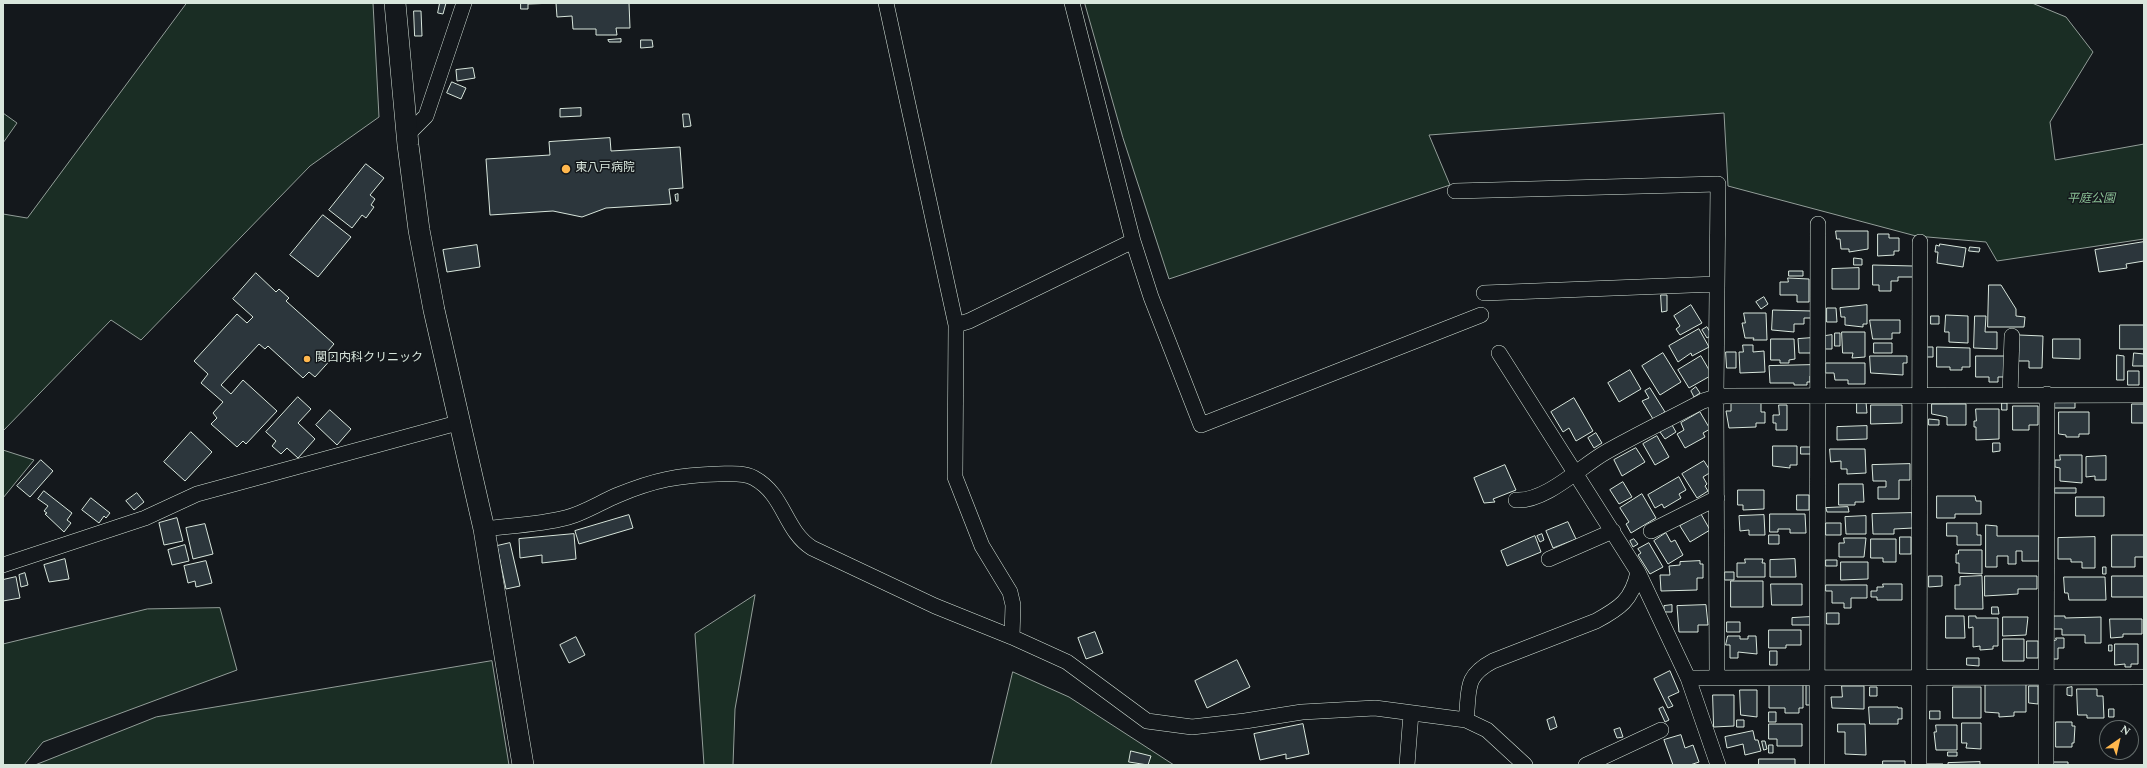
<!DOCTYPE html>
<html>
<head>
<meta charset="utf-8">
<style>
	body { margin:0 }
	#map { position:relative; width:2147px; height:768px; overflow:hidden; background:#14181c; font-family:Spectral,serif }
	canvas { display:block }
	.frame { position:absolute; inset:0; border:4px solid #d8e6dc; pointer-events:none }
	.north { position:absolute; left:2099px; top:720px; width:40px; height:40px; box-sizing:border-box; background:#14181c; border:1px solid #626a69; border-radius:50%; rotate:34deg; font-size:11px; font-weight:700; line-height:16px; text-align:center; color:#d8e6dc }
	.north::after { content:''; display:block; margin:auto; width:14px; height:18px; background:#ffb74d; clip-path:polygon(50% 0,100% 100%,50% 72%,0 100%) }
</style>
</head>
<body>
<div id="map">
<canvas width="2147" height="768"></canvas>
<div class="frame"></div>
<div class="north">N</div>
</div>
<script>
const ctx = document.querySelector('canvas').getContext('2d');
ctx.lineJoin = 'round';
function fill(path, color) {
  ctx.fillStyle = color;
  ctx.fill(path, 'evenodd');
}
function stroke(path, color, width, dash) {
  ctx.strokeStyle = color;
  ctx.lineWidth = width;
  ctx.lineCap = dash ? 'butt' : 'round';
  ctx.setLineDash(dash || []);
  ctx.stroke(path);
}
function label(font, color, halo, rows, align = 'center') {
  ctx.font = font + ' Spectral,"Noto Sans JP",serif';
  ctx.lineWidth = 3;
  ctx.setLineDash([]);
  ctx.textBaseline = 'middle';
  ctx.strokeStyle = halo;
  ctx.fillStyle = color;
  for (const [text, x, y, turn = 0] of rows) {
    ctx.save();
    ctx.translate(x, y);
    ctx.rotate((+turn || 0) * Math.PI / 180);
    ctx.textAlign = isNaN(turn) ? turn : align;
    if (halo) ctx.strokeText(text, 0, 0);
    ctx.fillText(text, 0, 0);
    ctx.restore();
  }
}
const green = new Path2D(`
	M187,3H373L379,117L310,166L141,340L111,320L3,431V214L27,218Z
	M1085,3H2032L2066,17L2093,52L2050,122L2055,160L2144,144V239L1997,261L1986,242L1916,236L1728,186L1724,113L1429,135L1450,185L1169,279L1123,138Z
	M3,113L17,123L3,143Z
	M3,450L34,460L3,498Z
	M755,595L735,709L733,765H704L695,634Z
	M220,608L237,670L43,742L24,765H3V644L147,609Z
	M492,661L509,765H35L156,717Z
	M1013,672L1069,697L1174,765H991Z`);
const building = new Path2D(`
	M440,3H446L443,14L438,13Z
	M521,3H629L630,28H616L617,35H596V29H573L572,16L557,17L556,3L528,4V9H521Z
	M414,11H421L422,36H415Z
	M621,39V42H609L608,40Z
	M641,40H652L653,47L641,48Z
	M473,68L475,78L457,81L456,70Z
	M452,82L466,88L461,99L447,93Z
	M581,108V116L560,117V109Z
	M683,114H689L691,126L684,127Z
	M610,138L611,151L680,147L683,188L669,189L671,204L606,208L582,217L553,211L490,215L486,159L550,155L549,142Z
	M366,164L384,178L370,195L375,199L371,205L374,207L366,218L362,215L352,228L329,210Z
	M678,194V201H676L675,195Z
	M323,215L351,237L318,277L290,255Z
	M1836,231H1868V249L1849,252V249H1841L1840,239H1837Z
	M1878,234H1889V238H1899V251H1894V255L1878,256Z
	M2144,242V261L2126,264L2127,268L2099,272L2095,250Z
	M1940,244L1966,248L1963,267L1937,263L1938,252H1935L1936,245L1939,246Z
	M477,245L480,267L447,272L443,250Z
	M1970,247L1980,248L1979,252L1969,251Z
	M1854,258L1862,259V265H1854Z
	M1873,265L1913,266V277H1898V281H1891V291H1879V285H1873Z
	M1859,268V289H1832V269Z
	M1789,271H1803V276H1789Z
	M256,273L276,292L279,289L289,298L286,301L334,344L328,351L334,356L315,377L309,372L303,378L268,346L265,349L259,344L221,385L231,394L243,380L277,411L246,444L243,441L237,447L211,424L217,418L213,413L223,402L201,383L208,374L194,361L237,314L247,323L253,317L233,299Z
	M1788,278L1809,279V302H1797V295H1780V282H1788Z
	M1989,285H2001L2016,309V316L2025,317L2024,327H1988Z
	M1661,295H1667V311L1662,312Z
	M1764,297L1768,304L1761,309L1756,302Z
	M1691,305L1702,323L1680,335L1676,329L1680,326L1674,316Z
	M1867,305V324H1863V327L1845,325V317H1841L1840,308Z
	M1827,308H1836L1837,322H1827Z
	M1773,310L1812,311V318H1804V324H1794V332L1772,330Z
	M1744,313H1766L1767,340H1753L1754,338H1745L1742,323H1745Z
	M1946,315L1968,316V343L1949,342V332H1945Z
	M1931,316H1939V324H1931Z
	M1975,316H1986L1985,332H1997V349L1974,348Z
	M1870,320H1900V333H1892V339H1873Z
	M2120,325H2144V349H2120Z
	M1707,327L1712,335L1707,338L1702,330Z
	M1699,329L1709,347L1692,356L1691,353L1678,362L1669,346Z
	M1842,332H1865V357L1852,358L1853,353H1843Z
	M1835,333H1840V346H1835Z
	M1832,335V349H1825V336Z
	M2019,335L2043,336L2042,368H2029V361H2018Z
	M1812,338L1813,353H1799L1798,339Z
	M1771,339H1794L1795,359L1789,360V363H1780V360H1771Z
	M2053,339H2080V359L2053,358Z
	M1874,343H1892V353H1874Z
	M1743,345H1753V352L1764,351L1765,372L1740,373L1739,352H1743Z
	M1926,347H1933V357H1926Z
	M1937,347L1970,348V367H1962V370H1950V367H1937Z
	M1726,352H1736V368H1727Z
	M1663,353L1681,382L1660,395L1642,366Z
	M2134,353L2144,354V366H2133Z
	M2117,355L2124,356V380H2117Z
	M1701,356L1712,375L1689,388L1678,370Z
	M1870,356H1907V363H1903V375L1871,373Z
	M1976,356H2005V377H1998V382H1989V377H1976Z
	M1826,363H1865V384H1848V380H1835L1834,373H1826Z
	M1813,365L1814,376H1810V382H1807V385H1794V383H1770L1769,366Z
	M1630,370L1641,389L1619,402L1608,383Z
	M2128,371H2139V385H2128Z
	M1696,387L1700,393L1694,397L1691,391Z
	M1650,388L1665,412L1653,419L1642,401L1649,398L1645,391Z
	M298,397L311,409L298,423L315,439L298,458L287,448L281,454L272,446L276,441L266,432Z
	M1574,398L1593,431L1576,441L1569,428L1563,432L1551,412Z
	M2055,401H2075V408H2055Z
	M1761,402V412H1765V423H1756V427L1729,428L1726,411H1731V403Z
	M1857,402H1866L1867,413H1857Z
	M2002,403H2007V410H2002Z
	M1932,404H1966V425H1947V417L1932,414Z
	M2132,404H2144V423H2132Z
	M1779,405H1787V430H1776V423H1773V415H1779Z
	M1871,405H1902V423L1871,424Z
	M2013,406H2038V425H2029V430H2013Z
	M1976,409H1999V439L1976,440V427H1974V421H1976Z
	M330,410L351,429L337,445L316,425Z
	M1700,412L1710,429L1703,433L1705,437L1685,448L1677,434L1684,430L1681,423Z
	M2059,412H2089V434H2079V437H2066V435L2059,434Z
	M1929,419L1939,420V425H1929Z
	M1672,425L1676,432L1665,439L1660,432Z
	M1867,426V439L1837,440V427Z
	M191,432L212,452L185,481L164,462Z
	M1596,433L1602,443L1594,448L1588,438Z
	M1657,436L1669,457L1655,465L1643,444Z
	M1993,443H2000V451L1993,452Z
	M1773,446H1797V465H1790V468L1773,466Z
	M1801,447H1811V454H1801Z
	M1636,448L1645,462L1622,476L1614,460Z
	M1830,449H1865L1866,473L1847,474V469H1841V461L1831,462Z
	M2060,455H2082V483L2060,481V468L2055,467V460H2060Z
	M2106,456V480H2095V476L2086,477V457Z
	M41,460L53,471L30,497L17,486Z
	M1704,461L1711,472L1703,477L1707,484L1705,486L1708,491L1697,498L1682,474Z
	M1910,464V480H1899V499H1878V487H1886V481H1873L1872,465Z
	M1505,465L1516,490L1493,499L1495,502L1484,503L1474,478Z
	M1679,477L1686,490L1679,494L1681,498L1664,508L1662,504L1655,508L1648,495Z
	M1623,482L1632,497L1619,504L1610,490Z
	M1839,484H1863L1864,502H1855V505H1839Z
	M2055,488H2076V493H2055Z
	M1738,490H1764V509L1743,510V505H1738Z
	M44,491L72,513L67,520L71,523L64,532L45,514L47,513L44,511L48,506L38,499Z
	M137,493L144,502L134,510L126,501Z
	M1642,494L1656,518L1631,533L1626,524L1629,522L1620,508Z
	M1797,495H1809V510H1797Z
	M1937,496H1975L1976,501H1981V514H1955V518H1937Z
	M2076,497H2104V516H2076Z
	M91,498L110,513L106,518L104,516L99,523L82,510Z
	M1848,507L1849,512H1827L1826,508Z
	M1912,513L1913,528L1894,529V534H1873L1872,514Z
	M1701,514L1710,530L1690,542L1680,526Z
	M1770,514H1805L1806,533H1790V529H1778V532H1770Z
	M629,515L633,528L579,544L575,531Z
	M1764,515L1765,535H1749V530L1740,531L1739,516Z
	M1866,516V534H1846L1845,517Z
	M177,518L183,541L164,545L159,523Z
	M1568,522L1576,539L1553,548L1546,531Z
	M1826,523H1841V535H1826Z
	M1947,523H1977V535H1981V545H1957V536H1947Z
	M205,524L213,554L193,559L186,528Z
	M1986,525L1997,526V536H2039V561H2022V551H2016V564H2008V556H1997V567H1986Z
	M1666,533L1671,542L1675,540L1683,555L1668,564L1654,541Z
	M574,534L576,559L542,563V555L520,558L519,539Z
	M1542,534L1544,540L1540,542L1537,536Z
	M1769,535H1779V544H1769Z
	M2112,535H2144V557H2135V567H2112Z
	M1535,536L1541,552L1507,566L1501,551Z
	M1900,537H1911V554H1900Z
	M2095,537V568H2082V562H2071V559H2058V538Z
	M1844,538H1866L1864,557H1839V543H1844Z
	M1634,539L1638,544L1633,547L1630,541Z
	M1871,539H1896V562H1883V558H1871Z
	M510,543L520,586L506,589L497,546Z
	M1649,543L1663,567L1650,574L1638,555L1641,553L1638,549Z
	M185,545L189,561L172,565L168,550Z
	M1959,550H1982V574L1959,573V563H1956V554H1958Z
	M65,559L69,579L49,582L44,565Z
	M1745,559H1763L1762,563H1765V577H1737V563H1745Z
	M1795,559L1796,577H1770V560Z
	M1826,560H1837V566H1826Z
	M206,561L212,583L196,587L195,581L188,583L184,566Z
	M1700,561V564H1703V578H1697V590L1661,591L1660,575H1670L1669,566L1680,565V562Z
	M1841,562H1868V579L1841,580Z
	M2103,567H2106V574H2103Z
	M1725,572H1734V580H1725Z
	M25,573L28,585L21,587L19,575Z
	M1929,576H1942V586L1929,587Z
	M1982,576L1983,609H1955V585H1960V577Z
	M1985,576H2037V589H2018V594L1985,596Z
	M2112,576H2144V597H2112Z
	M16,577L20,598L3,601V580Z
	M2064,577H2105L2106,600H2069L2068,593H2065Z
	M1731,581H1763V607H1731Z
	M1771,584H1802V605H1772Z
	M1883,584H1902V600H1877V597H1871V591H1877V587H1883Z
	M1826,585H1867V598H1851V608H1844V603H1832V591H1826Z
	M1672,605V612H1664V606Z
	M1706,605L1708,625H1698V632H1679L1677,606Z
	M1992,607H1998L1999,614H1992Z
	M1827,613H1839V624H1827Z
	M1946,616H1964L1965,638H1946Z
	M1969,616H1976V618H1998V646H1993V649L1980,650V646L1973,647V627L1969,628Z
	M2054,616H2065V618L2101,617V643H2085V635H2062V629H2054Z
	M1810,617V625H1792V618Z
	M2003,617H2028L2026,635L2003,636Z
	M2110,619H2142V634H2123V637L2111,638Z
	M1727,622H1740V632H1727Z
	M1769,630H1801V645H1786V648H1769Z
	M1095,632L1103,653L1086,659L1078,638Z
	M1728,636H1740V639H1748V636H1756L1757,654L1738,652V658H1730V645H1726Z
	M576,637L585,655L569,663L560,645Z
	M2056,638H2064V648H2058V659H2052V641L2056,640Z
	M2003,639H2024V661H2003Z
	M2027,641H2038V658H2027Z
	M2115,644H2138V664H2131V667H2125V664L2115,665Z
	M2109,645H2112V651H2109Z
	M1770,651H1777V665H1770Z
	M1967,658H1979V666L1967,665Z
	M1237,660L1250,687L1207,708L1195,681Z
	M1670,671L1679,692L1668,697L1673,706L1668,708L1654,679Z
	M1803,684V708H1799V713H1785V708H1769V685Z
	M1810,684V705H1806V685Z
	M2026,684V712H2014V716L1999,717V713L1985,712V685Z
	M1842,686H1864V709L1832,708L1831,697H1842Z
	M2029,686H2038V704L2029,703Z
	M1870,687H1877V696H1870Z
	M1953,687H1981V718H1953Z
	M2072,687V696L2067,695V688Z
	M2077,689H2097V696H2103L2104,718H2087V715H2078Z
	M1740,690H1757V717L1741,715Z
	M1713,695H1734V726L1714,727Z
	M1663,707L1669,720L1665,722L1659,709Z
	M1869,707H1898V708H1902V719H1898V724H1870Z
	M2109,709H2114V717H2109Z
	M1930,711H1940V719H1930Z
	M1769,712H1776V722H1769Z
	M1554,717L1557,727L1550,730L1547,720Z
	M1737,720H1744V727H1737Z
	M2056,722H2072V726H2075L2074,743H2072V747H2056Z
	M1962,723H1981V749L1966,748L1967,743H1962Z
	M1303,724L1309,754L1286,759V754L1260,760L1254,734Z
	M1769,724H1802V746H1777V739H1769Z
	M1838,724H1865L1866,755L1845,754V732H1838Z
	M1936,725H1957V750H1936L1934,732H1936Z
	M1620,728L1623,737L1617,738L1614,730Z
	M1753,731L1755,740H1758L1761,751L1745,755L1743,744L1727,748L1725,737Z
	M1681,735L1685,748L1693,745L1699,762L1690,765H1673L1664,740Z
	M1762,741H1765L1767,749L1764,750Z
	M1769,745H1773V753H1769Z
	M1131,751L1151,756L1148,765L1129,762Z
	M1948,752H1957V756H1948Z
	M1759,759H1795V765H1759Z
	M1883,761H1905V765H1883Z
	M1980,762V765H1948V763Z
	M2053,762H2068V765H2053Z
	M1927,764H1943V765H1927Z`);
const street = new Path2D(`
	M886,3L956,325L955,477L982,546L1010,592L1013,605L1012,637
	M1072,3L1133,241L1151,297L1201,425L1481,315
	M407,135L426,116L464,3
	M1455,191L1718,184L1716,397L1703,401C1671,418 1638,434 1606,452C1581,466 1546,502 1516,500
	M1484,293L1717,284
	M956,325L969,321L1133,241
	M1499,353L1638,572L1688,678L2144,677
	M2010,395L2012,336
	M484,529C508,526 543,524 565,518C583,514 601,502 618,495C654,480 679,475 718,474C729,474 743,472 754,478C785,495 784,530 812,548L935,606L1012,637L1067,662L1147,721L1192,727L1245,721L1302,712L1375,708L1466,720L1487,730L1525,765
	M1651,531L1717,498
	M1549,559L1613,531
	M3,565L145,518L197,494L461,422
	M1717,677L1716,397L1725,396L2144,395
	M1688,678L1718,765
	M1466,720C1470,690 1463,677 1493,661L1596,621C1620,608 1632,600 1638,572
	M1407,765L1411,713
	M1586,765L1661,730
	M1817,765L1818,224
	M1919,765L1920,242
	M2046,765L2047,394`);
const secondary = new Path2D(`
	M395,3L408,145L419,230L434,310L484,529L523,765`);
const markers = [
	[566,169,5,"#ffb74d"],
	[307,359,4,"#ffb74d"]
];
const poiNames = [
	["東八戸病院",575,169],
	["関口内科クリニック",315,359]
];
const parkNames = [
	["平庭公園",2091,200]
];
fill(green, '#1a2d24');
stroke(green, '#939e99', 1);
fill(building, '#2c363c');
stroke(building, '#d8e6dc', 1);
stroke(street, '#d8e6dc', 16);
stroke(secondary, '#d8e6dc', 22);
stroke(street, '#14181c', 15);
stroke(secondary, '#14181c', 21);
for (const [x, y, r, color] of markers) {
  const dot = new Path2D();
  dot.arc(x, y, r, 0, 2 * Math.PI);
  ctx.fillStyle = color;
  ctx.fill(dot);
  stroke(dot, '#14181c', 1.5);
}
label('12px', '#d8e6dc', '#14181c', poiNames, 'left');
label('italic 12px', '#8ac095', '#14181c', parkNames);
</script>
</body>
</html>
